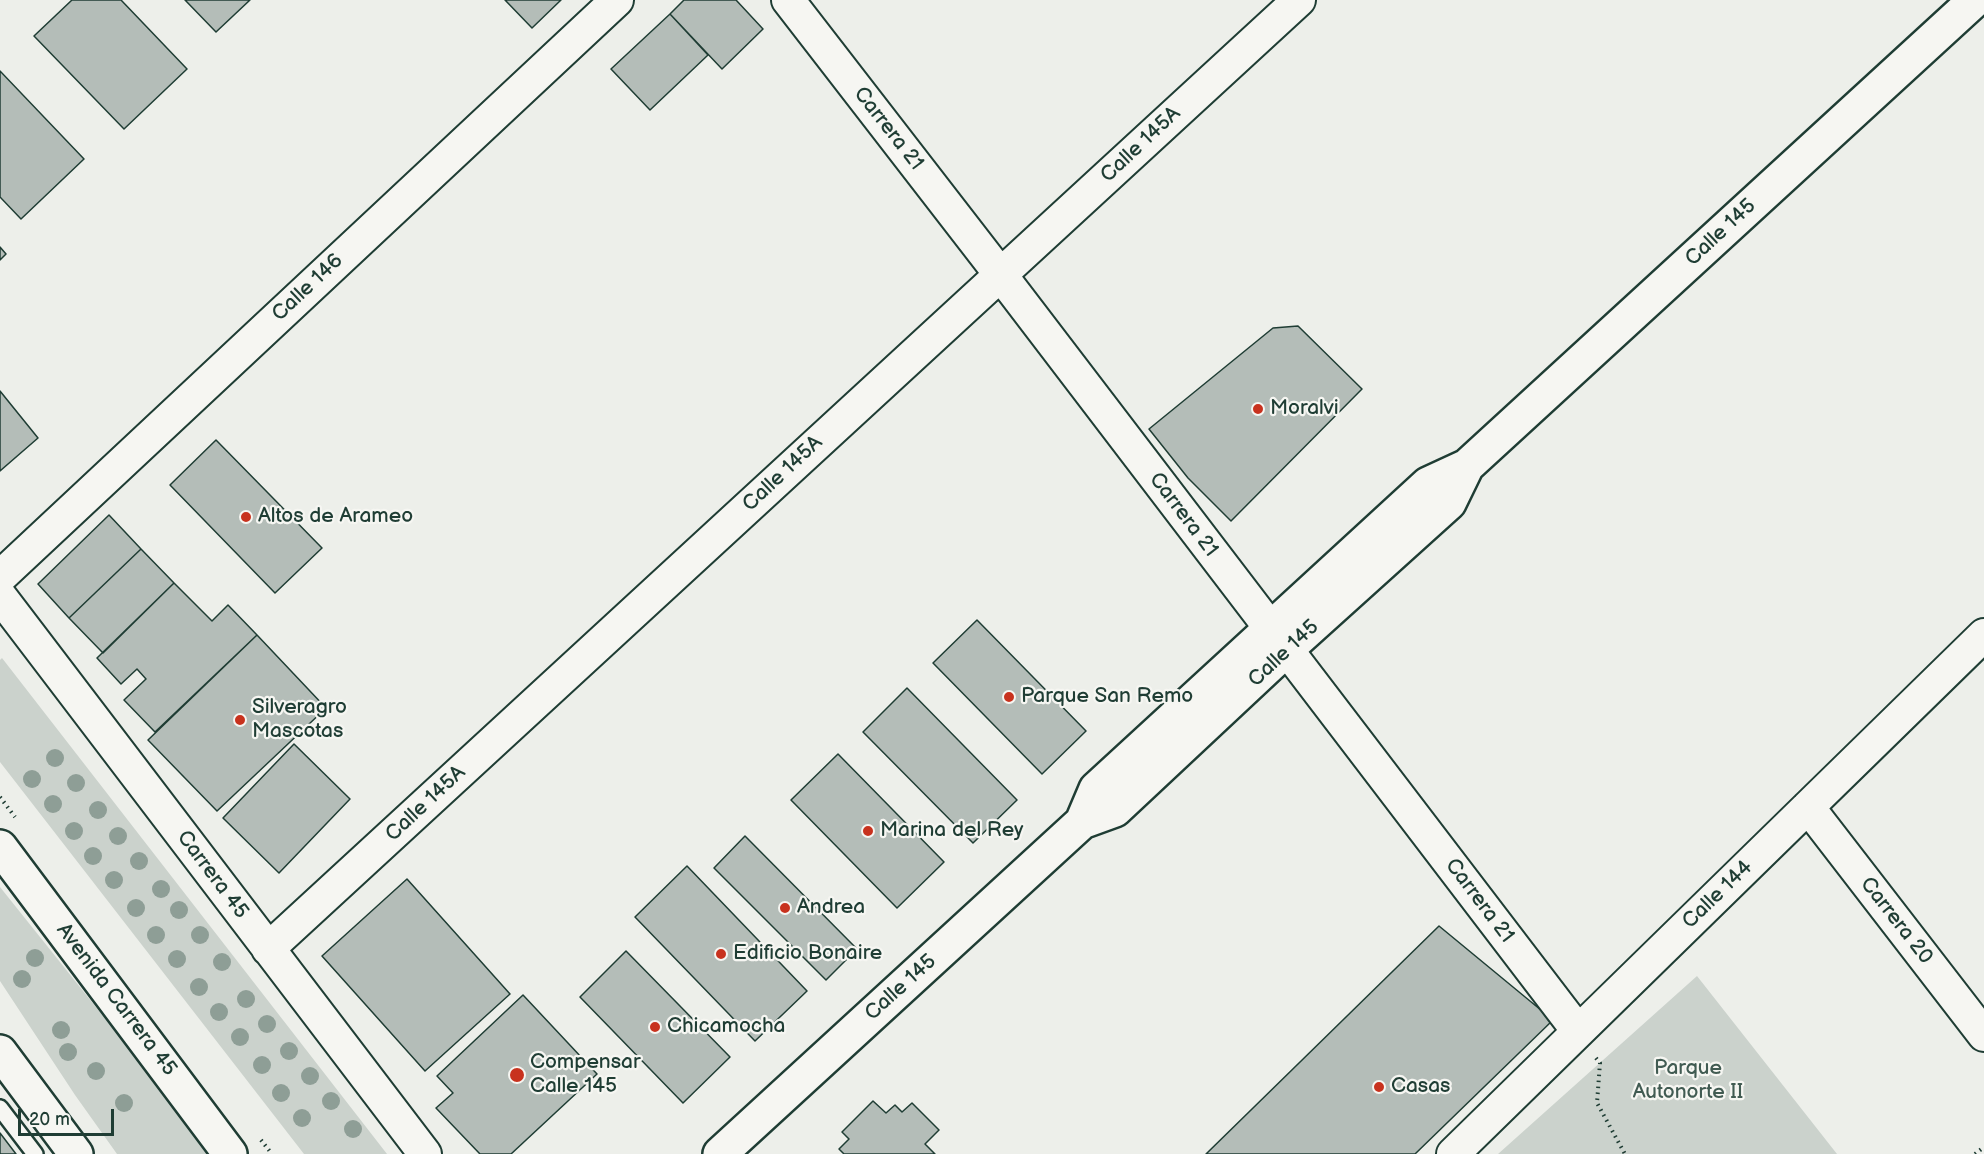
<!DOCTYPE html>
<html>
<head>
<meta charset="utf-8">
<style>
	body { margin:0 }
	#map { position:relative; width:1984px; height:1154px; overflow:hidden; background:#edefea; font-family:"Balsamiq Sans",sans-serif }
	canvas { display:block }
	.scale { position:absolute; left:18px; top:1109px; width:96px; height:27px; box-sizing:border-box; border:3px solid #1f3d34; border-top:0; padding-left:8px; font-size:18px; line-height:21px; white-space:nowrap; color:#1f3d34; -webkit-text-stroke:4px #f6f6f2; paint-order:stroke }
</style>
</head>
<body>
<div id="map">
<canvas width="1984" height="1154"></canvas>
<div class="scale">20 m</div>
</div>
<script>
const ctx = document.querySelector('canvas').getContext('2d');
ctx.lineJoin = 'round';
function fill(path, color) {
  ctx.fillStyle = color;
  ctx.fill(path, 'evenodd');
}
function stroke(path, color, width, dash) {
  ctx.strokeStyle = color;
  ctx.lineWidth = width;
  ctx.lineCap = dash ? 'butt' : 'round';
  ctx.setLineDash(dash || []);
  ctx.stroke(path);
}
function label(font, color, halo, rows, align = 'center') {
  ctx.font = font + ' "Balsamiq Sans",sans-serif';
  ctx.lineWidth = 4.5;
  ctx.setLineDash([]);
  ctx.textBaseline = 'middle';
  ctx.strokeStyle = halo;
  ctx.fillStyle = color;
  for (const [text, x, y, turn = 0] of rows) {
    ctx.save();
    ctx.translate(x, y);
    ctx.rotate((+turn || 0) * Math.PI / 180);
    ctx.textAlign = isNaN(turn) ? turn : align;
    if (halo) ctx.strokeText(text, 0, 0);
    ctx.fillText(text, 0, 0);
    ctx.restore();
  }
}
const green = new Path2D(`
	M2,658L387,1154H304L0,762V660Z
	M0,887L163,1091L210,1154H117L75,1095L0,981Z
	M1697,976L1837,1154H1498Z`);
const building = new Path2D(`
	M72,0H121L187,69L124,129L34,36Z
	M185,0H250L216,32Z
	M505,0H561L532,28Z
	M684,0H736L763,29L722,69L670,14Z
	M670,14L708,55L650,110L611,69Z
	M0,71L84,159L21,219L0,197Z
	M0,247L6,254L0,260Z
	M1298,326L1362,389L1231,521L1188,478L1149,429L1273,328Z
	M0,391L38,438L0,471Z
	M216,440L322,548L275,593L170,485Z
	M109,515L141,549L69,618L38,584Z
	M141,549L174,583L103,653L69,618Z
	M174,583L212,621L228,605L257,635L155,732L124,700L146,679L137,669L121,684L97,658Z
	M977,620L1086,731L1042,774L933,663Z
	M257,635L326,708L217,811L148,740Z
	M907,688L1017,800L973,843L863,732Z
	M294,744L350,799L279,873L223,818Z
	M838,754L944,862L897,908L791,800Z
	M745,836L857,949L826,980L714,868Z
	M687,866L807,991L755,1041L635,917Z
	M407,879L510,994L425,1071L322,956Z
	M1439,926L1553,1020L1415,1154H1206Z
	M626,951L730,1057L683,1103L580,997Z
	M523,995L597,1074L511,1154H480L436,1108L453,1093L437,1076Z
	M873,1101L886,1113L895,1105L902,1112L912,1103L939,1130L925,1144L935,1154H844L839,1149L849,1139L842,1132Z
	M0,1133L16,1154H0Z`);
const path = new Path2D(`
	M0,797L15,817
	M1596,1058L1600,1063L1597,1103L1625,1154
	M261,1140L272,1154
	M1975,1154L1984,1147`);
const lane = new Path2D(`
	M0,1108L35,1154`);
const street = new Path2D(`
	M788,0L1000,274L1578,1031
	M0,577L617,0
	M0,596L425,1154
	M1808,807L1984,1035
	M268,949L1299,0
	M1453,1154L1984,635`);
const secondary = new Path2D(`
	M1082,822L1096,789L1428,484L1467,466L1975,0
	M720,1154L1082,822L1115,810L1286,650L1449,503L1467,466`);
const highway = new Path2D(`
	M0,847L230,1154
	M0,1052L76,1154`);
const trees = [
	[55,758],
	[32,779],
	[76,783],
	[53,804],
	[98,810],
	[74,831],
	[118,836],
	[93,856],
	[139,861],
	[114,880],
	[161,889],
	[136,908],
	[179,910],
	[156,935],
	[200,935],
	[35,958],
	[177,959],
	[222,962],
	[22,979],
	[199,987],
	[246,999],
	[219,1012],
	[267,1024],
	[61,1030],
	[240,1037],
	[289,1051],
	[68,1052],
	[262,1065],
	[96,1071],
	[310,1076],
	[281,1093],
	[331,1101],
	[124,1103],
	[302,1118],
	[353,1129]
];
const markers = [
	[1258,409,6,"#c8321e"],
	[246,517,6,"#c8321e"],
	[1009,697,6,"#c8321e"],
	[240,720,6,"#c8321e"],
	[868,831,6,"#c8321e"],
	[785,908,6,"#c8321e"],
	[721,954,6,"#c8321e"],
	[655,1027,6,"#c8321e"],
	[517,1075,8,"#c8321e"],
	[1379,1087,6,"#c8321e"]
];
const streetNames = [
	["Carrera 21",888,129,52],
	["Calle 145A",1141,145,-43],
	["Calle 145",1721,233,-43],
	["Calle 146",308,288,-43],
	["Calle 145A",783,474,-43],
	["Carrera 21",1183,515,53],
	["Calle 145",1284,654,-43],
	["Calle 145A",426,804,-43],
	["Carrera 45",212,875,53],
	["Calle 144",1718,895,-44],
	["Carrera 21",1479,901,53],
	["Carrera 20",1896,921,52],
	["Calle 145",901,988,-42],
	["Avenida Carrera 45",116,1000,53]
];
const poiNames = [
	["Moralvi",1270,409],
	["Altos de Arameo",258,517],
	["Parque San Remo",1021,697],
	["Silveragro",252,708],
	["Mascotas",252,732],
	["Marina del Rey",880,831],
	["Andrea",797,908],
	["Edificio Bonaire",733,954],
	["Chicamocha",667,1027],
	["Compensar",530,1063],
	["Calle 145",530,1087],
	["Casas",1391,1087]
];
const parkNames = [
	["Parque",1688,1069],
	["Autonorte II",1688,1093]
];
fill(green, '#cbd2cc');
fill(building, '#b4bdb8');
stroke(building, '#1f3d34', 1.5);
stroke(lane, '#1f3d34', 20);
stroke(street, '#1f3d34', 36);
stroke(secondary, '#1f3d34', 38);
stroke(highway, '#1f3d34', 38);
stroke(path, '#1f3d34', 4, [1.5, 4.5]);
stroke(lane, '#f6f6f2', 15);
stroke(street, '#f6f6f2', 32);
stroke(secondary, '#f6f6f2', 33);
stroke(highway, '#f6f6f2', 33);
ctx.fillStyle = '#8e9e96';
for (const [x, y] of trees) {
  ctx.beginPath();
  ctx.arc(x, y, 9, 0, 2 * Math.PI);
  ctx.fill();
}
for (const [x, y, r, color] of markers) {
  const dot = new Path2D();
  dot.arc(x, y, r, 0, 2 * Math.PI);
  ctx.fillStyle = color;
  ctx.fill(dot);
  stroke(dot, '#f6f6f2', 2);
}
label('21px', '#1f3d34', '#f6f6f2', streetNames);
label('21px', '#1f3d34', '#f6f6f2', poiNames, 'left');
label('21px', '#415b52', '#f6f6f2', parkNames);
</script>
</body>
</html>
